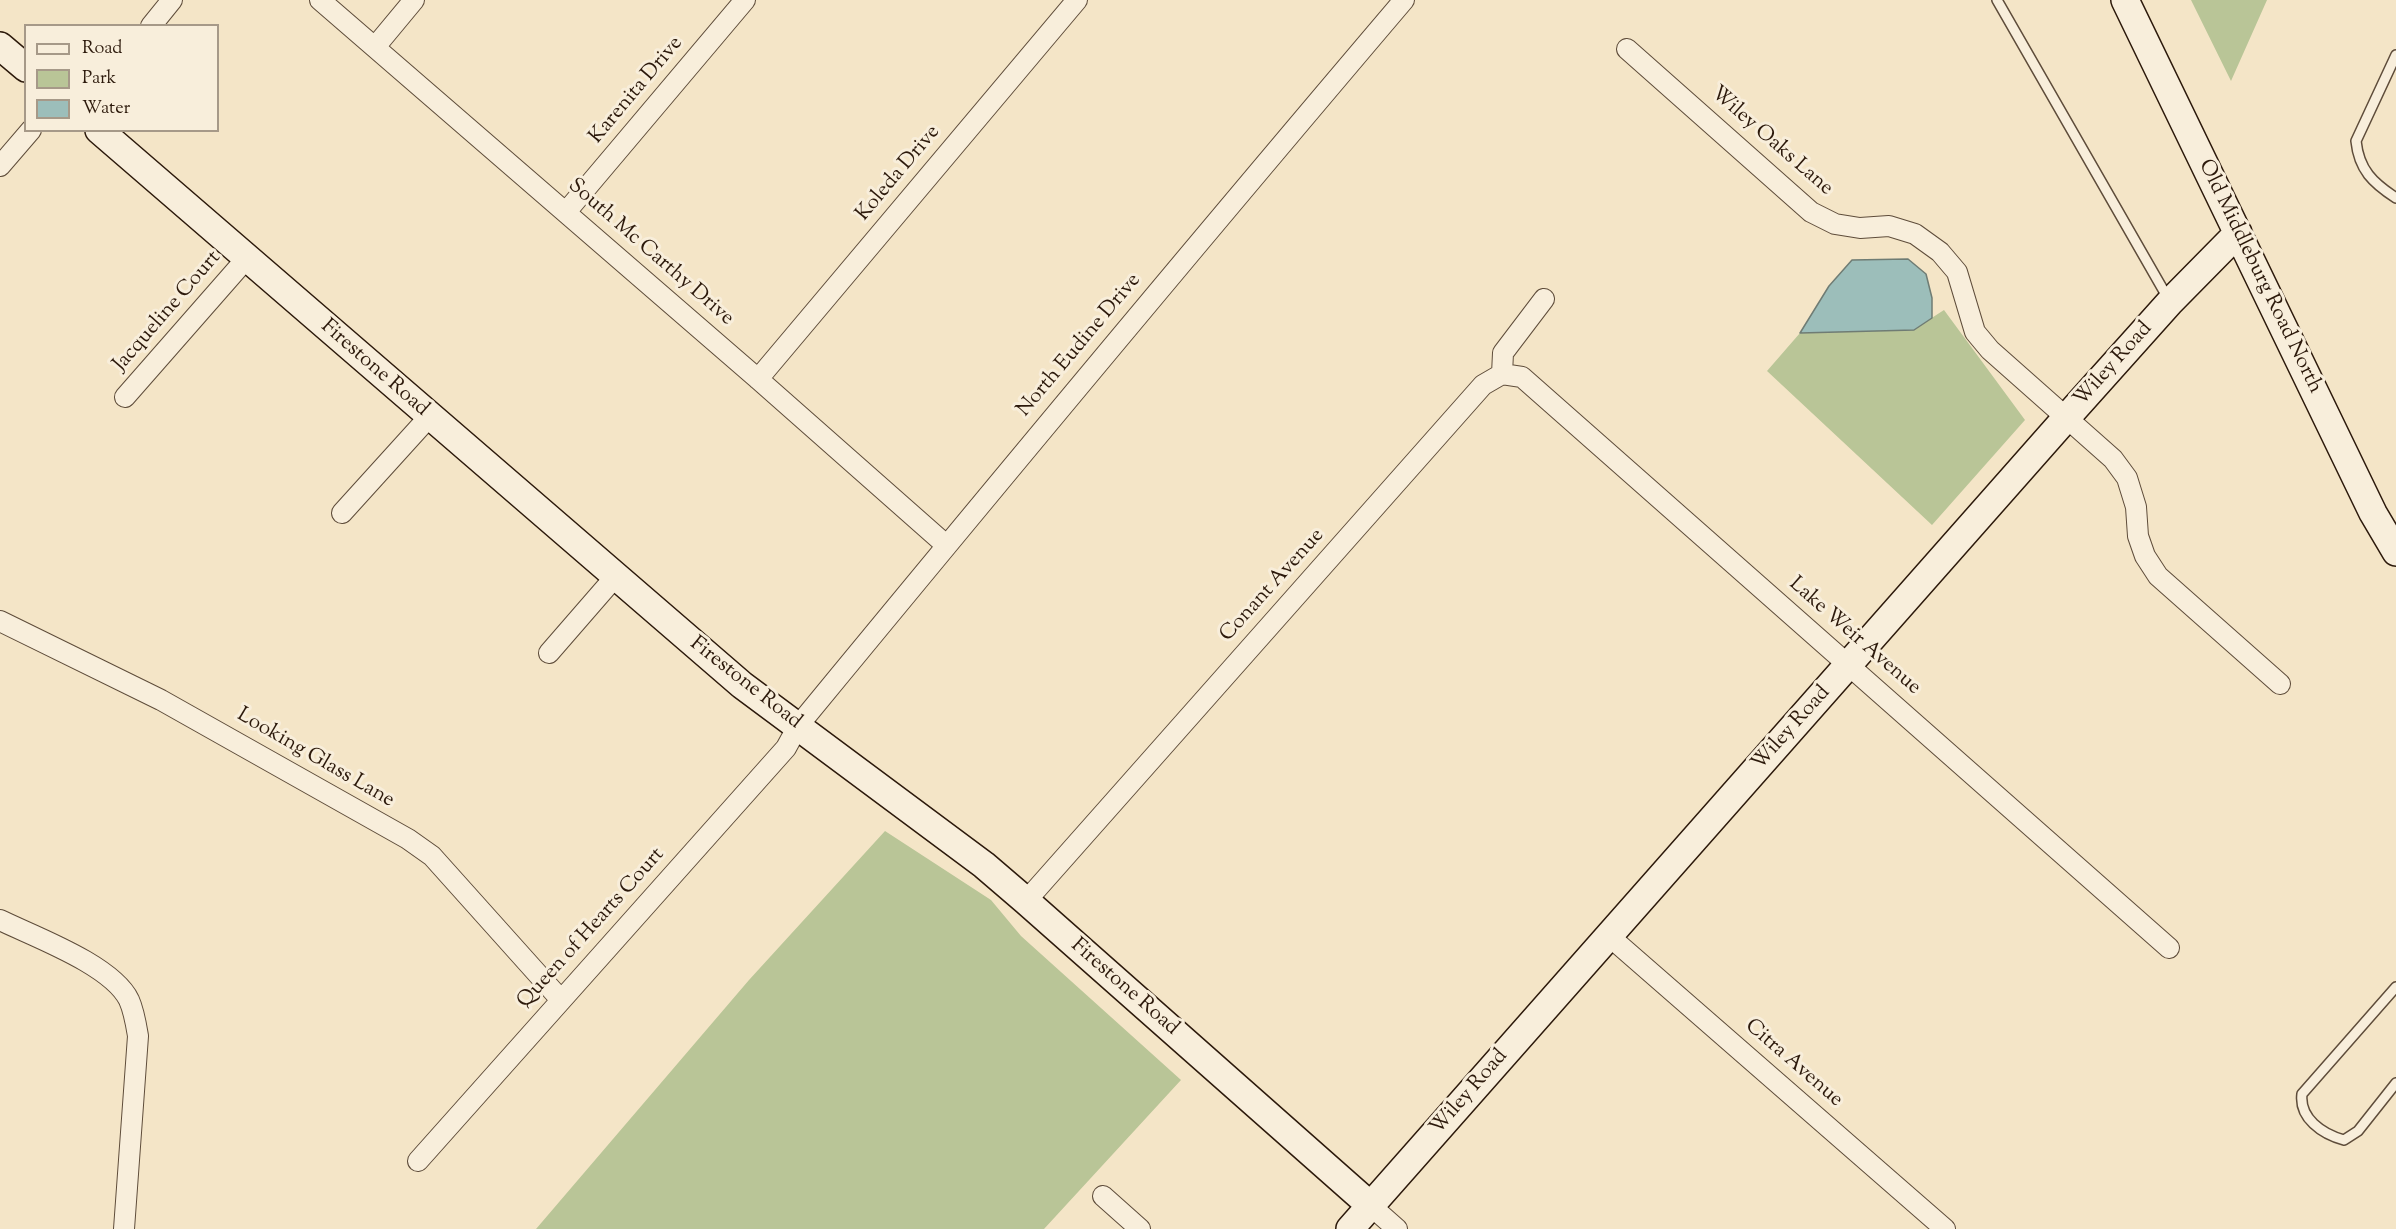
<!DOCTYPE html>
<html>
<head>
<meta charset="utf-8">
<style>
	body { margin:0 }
	#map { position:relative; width:2396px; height:1229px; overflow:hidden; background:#f4e5c7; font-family:"Sorts Mill Goudy",serif }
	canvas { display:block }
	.legend { position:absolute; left:24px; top:24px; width:195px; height:108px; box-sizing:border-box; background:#f8eedb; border:2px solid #a69988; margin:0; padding:8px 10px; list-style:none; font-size:18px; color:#2c190b }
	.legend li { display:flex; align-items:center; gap:12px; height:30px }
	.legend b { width:30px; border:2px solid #a69988 }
</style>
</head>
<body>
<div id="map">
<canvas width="2396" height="1229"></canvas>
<ul class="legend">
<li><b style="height:8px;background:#f8eedb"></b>Road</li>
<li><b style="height:16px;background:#b9c597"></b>Park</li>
<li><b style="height:16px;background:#9cbeba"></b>Water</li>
</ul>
</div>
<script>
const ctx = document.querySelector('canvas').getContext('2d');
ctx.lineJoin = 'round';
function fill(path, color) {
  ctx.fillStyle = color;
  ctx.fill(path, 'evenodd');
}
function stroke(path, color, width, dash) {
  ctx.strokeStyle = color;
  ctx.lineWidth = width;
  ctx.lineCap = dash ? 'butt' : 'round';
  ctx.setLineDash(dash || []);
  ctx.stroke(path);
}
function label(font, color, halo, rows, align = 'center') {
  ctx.font = font + ' "Sorts Mill Goudy",serif';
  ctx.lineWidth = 6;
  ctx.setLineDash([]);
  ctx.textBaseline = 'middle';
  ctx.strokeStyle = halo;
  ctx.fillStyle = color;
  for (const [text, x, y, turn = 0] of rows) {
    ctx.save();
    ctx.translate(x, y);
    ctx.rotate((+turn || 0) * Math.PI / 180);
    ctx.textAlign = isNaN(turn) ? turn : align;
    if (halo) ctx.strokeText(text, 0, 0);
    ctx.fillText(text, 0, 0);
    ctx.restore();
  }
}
const green = new Path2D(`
	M2191,0H2267L2231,81Z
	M1944,310L2025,420L1932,525L1767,371L1800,333L1913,330Z
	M885,831L991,900L1021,936L1181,1080L1044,1229H536L749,980Z`);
const water = new Path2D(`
	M1908,259L1926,274L1932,298V318L1914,330L1800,333L1829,286L1852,260Z`);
const lane = new Path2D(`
	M1997,0L2169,300
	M2396,55L2356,141C2359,170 2373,183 2396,198
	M2396,987L2302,1094C2299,1118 2322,1134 2344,1140L2358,1131L2396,1083`);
const street = new Path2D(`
	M320,0L758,379L946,545
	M151,26L172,0
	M375,47L414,0
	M1627,49L1811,212L1835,224L1860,228L1889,226L1915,234L1940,252L1957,272L1975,332L1990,350L2113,459L2127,478L2136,507L2138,536L2145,556L2158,576L2280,684
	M0,166L31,130
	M566,212L745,0
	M1502,374L1522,377L2169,948
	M1502,374L1503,353L1544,299
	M758,379L1077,0
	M125,397L246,259
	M342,513L429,417
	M0,621L161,700L408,839L432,856L561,1000
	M549,653L615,577
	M1026,901L1483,385L1502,374
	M0,920C35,937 112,965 129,1000C134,1011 136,1024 138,1036L124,1229
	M1609,936L1945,1229
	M418,1161L786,748L798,726C998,483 1200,240 1404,0
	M1103,1196L1140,1229
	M1371,1206L1397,1229`);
const secondary = new Path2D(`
	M2125,0L2373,513L2396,552
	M0,46L26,68
	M99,130L742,685L984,865L1026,901L1371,1206
	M1350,1229L2067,417L2170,302L2238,233`);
const streetNames = [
	["Karenita Drive",637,91,-50],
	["Wiley Oaks Lane",1771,142,41],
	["Koleda Drive",899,174,-50],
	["South Mc Carthy Drive",650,253,41],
	["Old Middleburg Road North",2259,277,64],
	["Jacqueline Court",168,312,-49],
	["North Eudine Drive",1080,346,-50],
	["Wiley Road",2114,365,-48],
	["Firestone Road",374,369,41],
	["Conant Avenue",1273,586,-48],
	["Lake Weir Avenue",1854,637,41],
	["Firestone Road",745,684,38],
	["Wiley Road",1792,729,-48],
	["Looking Glass Lane",315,759,30],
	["Queen of Hearts Court",592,929,-48],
	["Firestone Road",1124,988,41],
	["Citra Avenue",1793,1064,41],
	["Wiley Road",1470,1093,-49]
];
fill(green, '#b9c597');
fill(water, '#9cbeba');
stroke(water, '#6f7c74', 1.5);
stroke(lane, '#5e4c3a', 12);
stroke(street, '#5e4c3a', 22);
stroke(secondary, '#2c190b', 30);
stroke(lane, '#f8eedb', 9);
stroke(street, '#f8eedb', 20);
stroke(secondary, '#f8eedb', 27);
label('21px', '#2c190b', '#f8eedb', streetNames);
</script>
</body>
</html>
